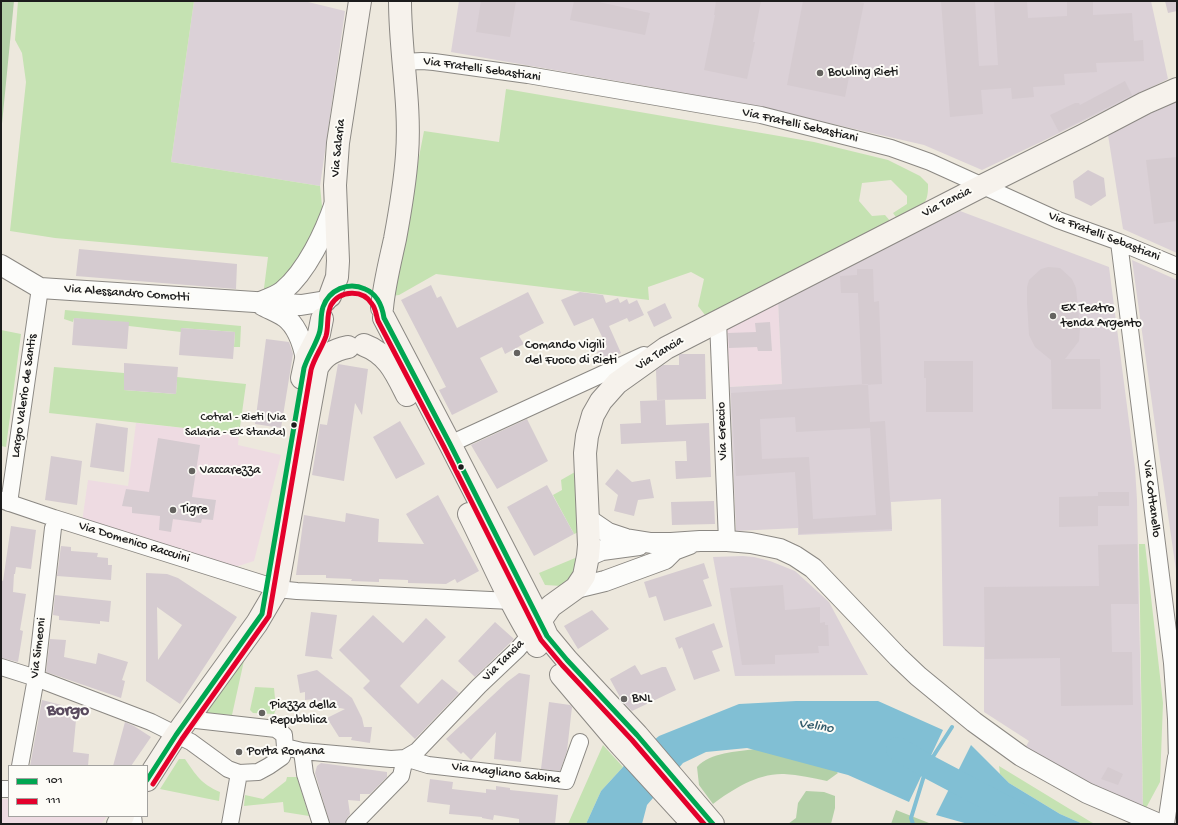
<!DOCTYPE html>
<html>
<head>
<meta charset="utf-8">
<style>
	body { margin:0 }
	#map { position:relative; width:1178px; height:825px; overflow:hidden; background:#ede8dd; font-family:"Gochi Hand",sans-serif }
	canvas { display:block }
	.frame { position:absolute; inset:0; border:2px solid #1c1c1c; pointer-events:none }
	.legend { position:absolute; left:8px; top:765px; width:140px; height:52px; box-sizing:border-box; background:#fdfcf7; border:1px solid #a3a29f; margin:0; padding:5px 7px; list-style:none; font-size:12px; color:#1c1c1c }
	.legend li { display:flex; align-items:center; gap:8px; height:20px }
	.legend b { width:20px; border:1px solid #a3a29f }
</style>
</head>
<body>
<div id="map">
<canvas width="1178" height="825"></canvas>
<div class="frame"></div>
<ul class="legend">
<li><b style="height:5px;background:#00a651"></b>101</li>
<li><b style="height:5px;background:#e4002b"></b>111</li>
</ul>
</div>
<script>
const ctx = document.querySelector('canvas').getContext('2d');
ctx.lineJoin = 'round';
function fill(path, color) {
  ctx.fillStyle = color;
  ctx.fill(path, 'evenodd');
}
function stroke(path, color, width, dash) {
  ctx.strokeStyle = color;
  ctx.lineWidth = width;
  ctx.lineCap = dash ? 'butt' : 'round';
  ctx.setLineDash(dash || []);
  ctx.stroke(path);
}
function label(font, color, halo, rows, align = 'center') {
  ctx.font = font + ' "Gochi Hand",sans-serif';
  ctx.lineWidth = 4;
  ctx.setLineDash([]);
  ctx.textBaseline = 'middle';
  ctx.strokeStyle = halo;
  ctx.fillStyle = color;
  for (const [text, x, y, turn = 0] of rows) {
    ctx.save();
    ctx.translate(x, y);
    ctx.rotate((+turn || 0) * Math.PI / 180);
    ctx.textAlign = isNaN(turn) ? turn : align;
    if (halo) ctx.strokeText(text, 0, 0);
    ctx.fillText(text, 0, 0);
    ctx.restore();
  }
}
const built = new Path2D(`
	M778,300L782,384L730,387L727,333L724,326Z
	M136,423L239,434L238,445L281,455L254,561L229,569L82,522L88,480L128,486Z
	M1,799H9V816H107L101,824H1Z`);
const industrial = new Path2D(`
	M194,1H304L345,11L320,186L171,162Z
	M459,1H1151L1168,79L1047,139L982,170L924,145L772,110L657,88L451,52Z
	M1177,95V253L1123,229L1108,135Z
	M960,211L1109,267L1135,468L1137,500L1143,810L1119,800L1024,750L1029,741L984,712V647L943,646L941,499L891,502L892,531L798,535V528L736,531L730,387L782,384L778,300Z
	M1132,260L1177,280V577L1157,439Z
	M743,556L754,557L770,561L795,571L829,602L868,675L735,676L713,557Z`);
const green = new Path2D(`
	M18,1H194L171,162L320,186L323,216L305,251L283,282L263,296L268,257L55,238L10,231L26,82L22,53L15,40Z
	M506,89L814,142L888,160L920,176L928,184C929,209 917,209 898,220L893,213L907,204V196L891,180L862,183L859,201L872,216L885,215L891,222L705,315L698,306L704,279L691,272L648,287L649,300L436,274L399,295L391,296L395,282L424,131L499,142Z
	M65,310L241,326L240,347H234L235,332L181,328V332L129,326L74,318L73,322L64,319Z
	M1,330L21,334L6,447L1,446Z
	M54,367L124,373V390L176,394L177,377L246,384L239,434L49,413Z
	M575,472L579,532L574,534L553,495L562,490L561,480Z
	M1139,544H1145L1163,703L1160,782L1146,808L1143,810Z
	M580,556L572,579L562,586L545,585L539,573Z
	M245,656L232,715L208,713L206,710Z
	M255,687L274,688L276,709L274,714L253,713L250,710Z
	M603,745L623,767L601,791L586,824H568Z
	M179,759H185C196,775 201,784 220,792L219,801L160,789Z
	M999,766L1091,822L1095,824H1083L1060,814L1009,783L1000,774Z
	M287,777H297L309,816L284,812L283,802L244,806L245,795L263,799L286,781Z`);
const forest = new Path2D(`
	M1,1H14L1,134Z
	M755,749L830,765L838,773L827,781C813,778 799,775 784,774C758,773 733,789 713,804L699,785L697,767C711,752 736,752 755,749Z
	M806,791L824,792L835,796V808L831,824H788L796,818L798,803Z
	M896,810L929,823V824H891Z`);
const water = new Path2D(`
	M796,701H878L943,730L909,802L848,775L747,748L706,752L683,763L647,805L642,824H586L601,791L623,767L626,763L659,736L739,704Z
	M971,745L1009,783L1060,814L1083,824H968L936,815Z`);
const stream = new Path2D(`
	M913,824L911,818L927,766L952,727`);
const river = new Path2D(`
	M898,749L927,766L1037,824`);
const building = new Path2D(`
	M481,1H516L510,37L476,32Z
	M574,1H594L650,13L645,35L570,20Z
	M716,1H761L753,42H755L747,79L704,70L715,15H714Z
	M803,1H853L864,3L845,97L787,85Z
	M941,1H975L979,66L998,65L994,1H1027L1028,18L1067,16V1H1093V15L1132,13L1134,41L1143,40L1144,61L1096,63L1097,72L1064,74L1065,85L1033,87L1034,97L1012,99L1011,88L981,90L983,114L950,117Z
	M1165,1H1177V11L1168,13Z
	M1125,81L1132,95L1059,132L1050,115L1075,103H1079L1080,105Z
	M1177,157V221L1154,224L1146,160Z
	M1088,170L1104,178L1106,196L1091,206L1075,198L1073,181Z
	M79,249L237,264L236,289L76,276Z
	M1048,267L1060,268L1072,279L1076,288L1080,328L1079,341L1065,359H1100L1101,409H1052L1051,360L1035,347L1029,335L1027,303V287L1029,280L1041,269Z
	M857,269H873L874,302L879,301L882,384L862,385L858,293H841L840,276L857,275Z
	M431,285L437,298L441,296L457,328L528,292L544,323L519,336L524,344L505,354L502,347L480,358L498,392L452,415L439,390L446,387L401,300Z
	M580,292L603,295L606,303L618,298L620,303L627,299L629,304L637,300L644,315L629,322L627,318L609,326L621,353L602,362L597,352L607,347L593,318L574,326L561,300Z
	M665,303L672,318L654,327L647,312Z
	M74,318L129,322L127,349L72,345Z
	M770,322L772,351H758L757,347L729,348L728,333L756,332L755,323Z
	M181,328L235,332L233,359L179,355Z
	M266,339L289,342L293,354L281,428L255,424Z
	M681,354H705L706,399L657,400L656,370L663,365H679V355Z
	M924,361H973V412H926V378H924Z
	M124,363L178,367L176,394L124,390Z
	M338,364L368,369L362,415L355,403L344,481L312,475L320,424L327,425Z
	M868,384L870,422L885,421L892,529L799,534L795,472L736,476L731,393ZM795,417L796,432L870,428L876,515L813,519L809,457L762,459L760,419Z
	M665,400L666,425L709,423L711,477L676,479L675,461H687L686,441L621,444L620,424L641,423L640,401Z
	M527,419L548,461L497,489L471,445Z
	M400,421L425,464L396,479L373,437Z
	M96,423L128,428L124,472L90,467Z
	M158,438L200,445L192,497L216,500L213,520L202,519L201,523L173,519L171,532L159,530L160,516L132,513V507L122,506L126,489L149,492Z
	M51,456L82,461L77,505L45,500Z
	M617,469L632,482L650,479L654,498L638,500L634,516L614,511L618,495L605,484Z
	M547,485L574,534L534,556L507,507Z
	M1098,492H1129V506H1098V526L1059,527V497L1098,496Z
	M438,495L479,571L457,583L455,579L446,584L408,583V580L379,579V582L351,581L352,579L326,578V575H296L304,515L345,522L346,513L379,519L378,542L424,544L406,514Z
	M714,501L715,524L672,525L671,502Z
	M11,526L36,530L31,569L16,567L15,574H14L13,592L26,594L20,630L23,631L18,662L1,658V580L3,581Z
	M1137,544L1138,604H1111L1112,652H1132L1133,705L1061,706L1060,658L985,659L984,587L1099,586L1098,545Z
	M61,546L71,547V551L98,553L97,557L108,558V565H112L111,580L57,576Z
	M704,563L709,578L703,580L712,606L664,621L656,596L649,598L644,582Z
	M146,573L167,574L178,578L237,617L180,704L146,681ZM157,607L182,625L158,660Z
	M783,585L785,610L820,607V623L825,622V625H828L829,646H818L819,653L775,655V664L742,665L730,588Z
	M55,595L111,601L109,622L100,621V624L59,620V616L53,615Z
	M592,610L609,629L578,649L564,626Z
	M311,612L337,615L331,656L333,659L305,656Z
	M373,615L403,643L426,618L446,637L400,686L418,704L442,679L459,693L415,739L363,688L370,681L339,650Z
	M495,622L514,639L475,677L458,661Z
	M714,623L723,647L712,651L720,671L694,680L682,647L679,649L675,638Z
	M50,639L66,640L64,657L96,664L98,653L128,662L122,680L125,681L121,698L46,672Z
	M635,665L641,675L662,667H666L676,690L632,711L622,701L610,679Z
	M317,670L352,698L362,718L364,727H372L370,743L351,740L352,737H339L327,718L345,709L314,703L316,699L305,700V692L300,693L297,675Z
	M519,673L530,675L521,762L494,759L496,732L471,760L463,752L461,754L446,739L507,682Z
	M42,700L77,709L73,752L89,754L88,766H30Z
	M549,702L570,705L572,707L567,751L560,771L541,769Z
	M125,722L134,726L151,737L131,766H113Z
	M321,763L387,772V777L370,794H360V801L348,800L350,814L347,818L345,823L330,824L315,773L317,766Z
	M1108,767L1123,774L1118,785L1101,779Z
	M430,779L453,782L452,789L486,793V789L496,790V786L510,788V790L558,795L555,824H519V819L494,815L493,820L482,818V817L449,814L450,805L427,802Z`);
const minor = new Path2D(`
	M403,62L422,61L434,62L528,75L761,115L891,148L930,162L1058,220L1119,242L1177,266
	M1119,242L1172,663L1176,719L1177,761
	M718,321L727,541
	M450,444L644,355
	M1,500L54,518L267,585
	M9,503L40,288
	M277,589L297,591L512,601
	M1,667L36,678L151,722L191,742L228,769L239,773L258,772L269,766L282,757L285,747L284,735L276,729L187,719
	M285,747L302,751L391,759L405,758L417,751L479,686L517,650L530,635
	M302,751L305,774L321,824
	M20,766L36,678L53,528
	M1,789H9
	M133,816L134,824
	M230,824L239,773
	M354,824L401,776L405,758L428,765L566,781L580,742
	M1166,824L1176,757`);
const tertiary = new Path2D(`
	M1,265L40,288L301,305L326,301
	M260,302C268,299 277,296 283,291C307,271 325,232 335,203
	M262,305C269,309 278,312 285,317C297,326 303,344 306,359
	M589,520L608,533L626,539L651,543H671L700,541H727L751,543L780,549L795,556L813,568L898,657L918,676L974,722L1021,756L1087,793L1159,824
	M588,556L602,550L639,545
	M576,588L605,581L665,559L674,550L690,544`);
const secondary = new Path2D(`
	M330,296L337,277L338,261L335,185L338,143L360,1
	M382,308C384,285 390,262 395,239C400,212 405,183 407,155C411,104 400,53 400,1
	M384,318L450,444L540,620L547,636L567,660L637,735L713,824
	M364,345C388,354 396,373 407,395
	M302,378L306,359L319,334L322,319
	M469,514C491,558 510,605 537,646
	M530,635L551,606L576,588L584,576L588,556L589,545L585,453L587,436L593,415L601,401L617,383L666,348L982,186L1084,135L1145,103L1177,89
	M561,675L617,741L693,824
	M147,780L176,735L257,623L277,589L317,368C324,355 334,350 348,347
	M118,824L123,816`);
const bus1 = new Path2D(`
	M147,780L176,735L262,614L304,368C308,356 315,346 319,334C322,326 320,316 323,307C329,290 348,281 365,289C377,294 382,305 384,318L450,444L547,636L567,660L637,735L713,824`);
const bus2 = new Path2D(`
	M153,784L182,739L269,616L311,370C314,358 322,348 326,336C329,326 326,315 331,305C340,290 363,289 372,304C376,309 376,315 378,321L444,447L541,640L562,665L632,740L704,824`);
const markers = [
	[820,73,4,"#656360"],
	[1053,316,4,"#656360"],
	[517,353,4,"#656360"],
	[294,425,3.5,"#1c1c1c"],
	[461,467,3.5,"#1c1c1c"],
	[192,471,4,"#656360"],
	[173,510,4,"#656360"],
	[624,699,4,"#656360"],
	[262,713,4,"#656360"],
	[239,752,4,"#656360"]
];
const busNames = [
	["Cotral - Rieti (Via",286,418],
	["Salaria - Ex Standa)",286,433]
];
const streetNames = [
	["Via Fratelli Sebastiani",482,70,8],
	["Via Fratelli Sebastiani",800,126,13],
	["Via Salaria",339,148,-84],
	["Via Tancia",947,203,-27],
	["Via Fratelli Sebastiani",1104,237,21],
	["Via Alessandro Comotti",127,294,4],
	["Via Tancia",660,354,-32],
	["Largo Valerio de Santis",25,396,-82],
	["Via Greccio",723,431,-92],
	["Via Cottanello",1151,499,83],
	["Via Domenico Raccuini",134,543,17],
	["Via Simeoni",39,648,-83],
	["Via Tancia",504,661,-45],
	["Via Magliano Sabina",506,774,7]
];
const poiNames = [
	["Bowling Rieti",828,73],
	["Ex Teatro",1061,309],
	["tenda Argento",1061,324],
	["Comando Vigili",525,346],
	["del Fuoco di Rieti",525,361],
	["Vaccarezza",200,471],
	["Tigre",181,510],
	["BNL",632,699],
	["Piazza della",270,706],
	["Repubblica",270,721],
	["Porta Romana",247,752]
];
const waterNames = [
	["Velino",816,727,9]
];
const districtNames = [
	["Borgo",68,711]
];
fill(built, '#eedbe2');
fill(industrial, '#dbd1d7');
fill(green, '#c5e2b2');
fill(forest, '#b3d0a7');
fill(water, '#81bfd4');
stroke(stream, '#81bfd4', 4);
stroke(river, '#81bfd4', 24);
fill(building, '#d5cbd0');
stroke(minor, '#8b8883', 18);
stroke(tertiary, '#8b8883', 22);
stroke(secondary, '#8b8883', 24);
stroke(minor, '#fcfcfa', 16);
stroke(tertiary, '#fcfcfa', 20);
stroke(secondary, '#f6f2ec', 22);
stroke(bus1, '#00a651', 5);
stroke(bus2, '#e4002b', 5);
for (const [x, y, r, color] of markers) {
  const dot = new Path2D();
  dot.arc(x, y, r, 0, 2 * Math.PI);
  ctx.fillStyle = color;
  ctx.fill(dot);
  stroke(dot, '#fdfcf7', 1.5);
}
label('12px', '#1c1c1c', '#fdfcf7', busNames, 'right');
label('13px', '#1c1c1c', '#fdfcf7', streetNames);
label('13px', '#1c1c1c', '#fdfcf7', poiNames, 'left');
label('italic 14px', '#355d6d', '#fdfcf7', waterNames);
label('bold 17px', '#594a5e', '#fdfcf7', districtNames);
</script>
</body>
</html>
